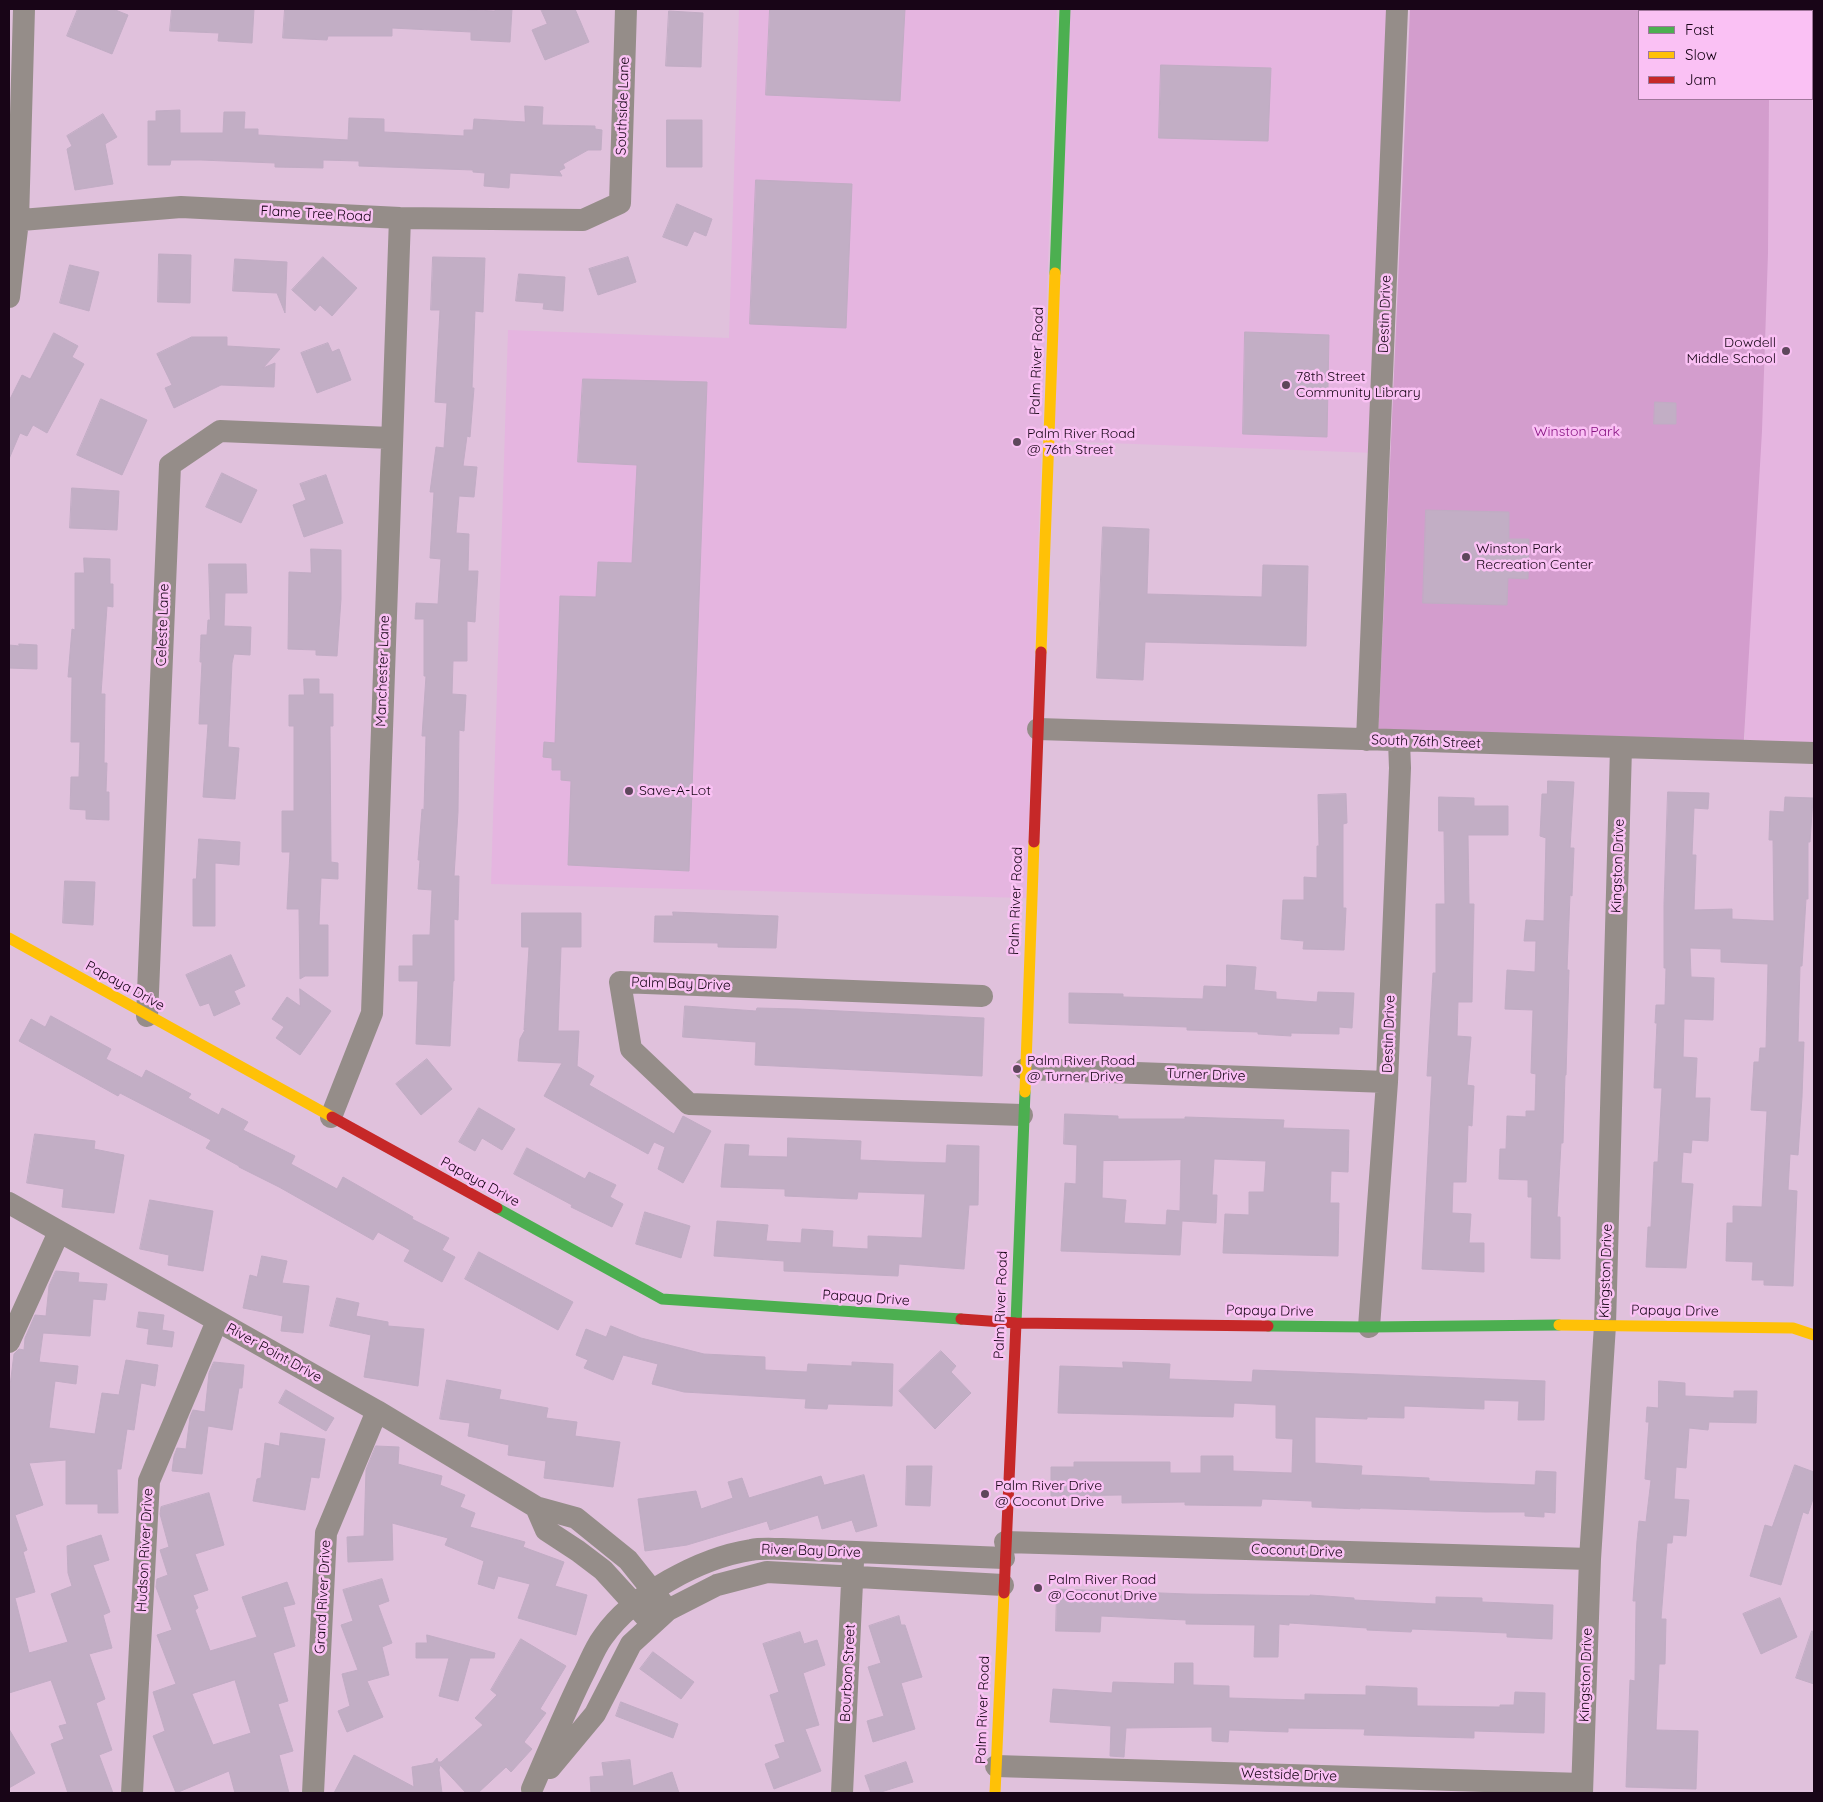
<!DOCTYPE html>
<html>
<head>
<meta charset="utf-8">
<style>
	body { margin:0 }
	#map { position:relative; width:1823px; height:1802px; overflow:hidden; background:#e0c1dc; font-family:Quicksand,sans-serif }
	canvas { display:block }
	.frame { position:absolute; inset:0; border:10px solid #180517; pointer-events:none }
	.legend { position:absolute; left:1638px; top:10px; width:175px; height:90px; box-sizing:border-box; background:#fac1f4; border:1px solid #a0769c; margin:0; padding:6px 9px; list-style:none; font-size:15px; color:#180517 }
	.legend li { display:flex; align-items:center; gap:10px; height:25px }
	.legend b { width:25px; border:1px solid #a0769c }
</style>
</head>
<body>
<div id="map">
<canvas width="1823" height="1802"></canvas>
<div class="frame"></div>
<ul class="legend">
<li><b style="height:6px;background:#4caf50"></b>Fast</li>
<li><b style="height:6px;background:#ffc107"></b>Slow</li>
<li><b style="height:6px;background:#c62828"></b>Jam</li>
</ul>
</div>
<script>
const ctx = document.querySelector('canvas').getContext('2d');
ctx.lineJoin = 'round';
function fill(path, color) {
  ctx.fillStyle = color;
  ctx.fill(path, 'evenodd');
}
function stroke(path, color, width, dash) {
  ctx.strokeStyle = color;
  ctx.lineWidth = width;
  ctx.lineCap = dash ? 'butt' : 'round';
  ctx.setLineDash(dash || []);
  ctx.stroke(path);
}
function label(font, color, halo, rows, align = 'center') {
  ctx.font = font + ' Quicksand,sans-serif';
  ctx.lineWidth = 5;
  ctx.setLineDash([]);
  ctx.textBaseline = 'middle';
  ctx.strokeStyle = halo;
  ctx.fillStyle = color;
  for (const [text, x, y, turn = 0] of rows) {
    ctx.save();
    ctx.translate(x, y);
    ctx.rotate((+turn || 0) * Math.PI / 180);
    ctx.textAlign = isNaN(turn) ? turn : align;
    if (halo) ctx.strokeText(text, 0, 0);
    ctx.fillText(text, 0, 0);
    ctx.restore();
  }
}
const built = new Path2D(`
	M739,9H1057L1026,898L491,884L508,330L729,338Z
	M1067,9H1393L1375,453L1054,441Z
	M1765,9H1814V753L1744,750L1769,99H1812V11H1765Z`);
const green = new Path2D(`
	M1410,9H1771V11H1639V99H1769L1768,253L1762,431L1743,755L1378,737Z`);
const building = new Path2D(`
	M78,9H113L128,15L112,54L67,36Z
	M172,9H254L252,43L218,41L219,33L170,31Z
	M285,9H457L495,11V9H512L510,42L471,40V32L392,28V36H328L327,40L283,38Z
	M541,9H575L589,42L545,60L532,30L547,24Z
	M770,9H905L900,101L766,95Z
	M669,11L703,13L701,67L666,66Z
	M1161,65L1271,68L1268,141L1159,138Z
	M525,106L543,107L542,125L595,126V129L602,130L601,150H588L563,164L565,168L559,171L562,176L510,173L509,188L484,186L485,173L473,172V170L359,166V161L323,160V168L275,167V163L201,160H171L170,165H148V121H156V111L180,110V133H223L224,112H245L244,129H258V135L348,140L349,118L384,119V132L464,136V130H473L474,119L525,122Z
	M103,114L117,137L105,144L113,184L75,190L67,149L72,146L67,136Z
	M667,120H702V167H667Z
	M756,180L852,184L846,328L750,324Z
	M677,204L712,219L706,236L694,231L687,246L663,237Z
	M159,254L191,255L190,303L158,302Z
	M323,257L357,288L332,316L320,305L315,311L292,290Z
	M433,257L485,258L483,312L475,311L472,388H474L470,437L467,436L463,466L477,467L474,497L459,496L456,533L469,534L468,571H478L475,622L467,621V661H453L452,694L466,695L464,731L459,730L458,812L454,876H459L458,920L454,919V981H453L450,1046L416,1044L418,981H399V966H413V935H430L432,890L418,889L420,860H418L422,809L424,810L426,736H422L426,676H424V619H415L416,603L438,604L441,559L430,558L434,492H430L436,447L444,448L447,403L435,402L440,310H431Z
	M628,257L636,282L598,295L589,269Z
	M235,259L287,262L285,313L277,293L233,291Z
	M70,265L99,272L89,311L60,303Z
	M519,274L565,277L563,311L543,309L544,303L516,301Z
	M1245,332L1329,335L1327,437L1243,434Z
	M54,333L78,346L72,357L84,364L47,433L33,425L27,436L20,433L9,459V401L22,375L30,379Z
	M192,337H227V346L280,349L263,368L275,363L274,387L221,385L174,408L165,388L172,385L157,354Z
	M328,343L332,352L339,349L351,380L317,393L301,353Z
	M583,379L707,382L689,871L568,865L571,781L561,780V770H552V758L543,757L544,742L555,743L560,596L596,597L598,562L632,563L637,465L578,462Z
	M101,399L147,420L122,475L77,455Z
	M1655,402L1676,403V424H1654Z
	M222,473L257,490L241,523L206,507Z
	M326,475L343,523L304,537L293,505L306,500L300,484Z
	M72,488L119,491L117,530L70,528Z
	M1426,510L1509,512V539H1529L1528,579L1508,578L1507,605L1423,603Z
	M1103,527L1149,529L1147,594L1262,597L1263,565L1308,566L1306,646L1145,642L1143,680L1097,678Z
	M311,549L341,550V599L337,656L316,655V650L288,649L289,572L311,573Z
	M84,558L110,559V584H113V607L107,606L101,694H105L104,763H107L106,792H109V820L86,819V810L70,809L71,777H79L80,742H71L72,677H68L72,629L75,630V573H84Z
	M209,564H246L247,593H225L224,626L251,627L250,655L234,654L232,663L228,747L239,748L235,799L203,797L208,724H199L202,662H200L201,635H207L208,620H210Z
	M19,644L37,645V669L9,668V645L19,646Z
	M304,679H319V694H333V726H330L331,862L338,863V879L321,878L319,925H328V976H305L300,979L299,909H287L290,852H282V811H294V726H289V695H304Z
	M1548,781L1574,782L1570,848H1574L1572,896L1570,895L1567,970H1569L1566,1075H1565L1563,1143H1561L1557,1217H1560V1259L1531,1258L1532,1197H1528V1180L1499,1179L1500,1149H1506L1507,1116L1526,1117V1111H1535L1536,1074L1531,1073L1533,1010L1505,1009L1507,970L1535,972L1536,941H1524L1526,920L1544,921L1546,838L1540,836L1542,794H1547Z
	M1668,792L1709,793L1708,809L1694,808L1692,855H1696L1694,910L1732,909V919L1774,921L1773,840H1769L1770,811L1784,812L1785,797L1813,798L1810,842H1808V899H1806L1802,966H1800L1798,1042H1804L1802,1097L1798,1155L1790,1154L1788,1190L1797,1191L1793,1286L1764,1285V1280H1752L1753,1262L1726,1261L1727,1223H1733V1206L1762,1207L1767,1111L1751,1110L1754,1062H1759L1760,1048H1766L1768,964L1721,962V949L1690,948L1691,977L1714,978L1713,1020L1684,1019L1683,1057L1697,1058L1695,1098H1710L1708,1141L1692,1140L1691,1153L1683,1152L1681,1183L1693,1184L1686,1268L1646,1267L1648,1227H1651L1654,1162H1658L1662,1088H1654L1657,1023H1655L1656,1005H1665L1666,968H1664V905Z
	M1346,794L1347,823L1343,824V908H1346L1344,950L1303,949L1304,941L1281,939L1283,900H1304V877L1317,878V846H1319L1318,795Z
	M1439,797L1474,798V806H1508V835H1468L1469,904H1474L1472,1002H1458L1457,1036L1471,1037L1467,1085L1474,1086L1472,1126L1468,1125L1466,1182H1453L1452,1213L1471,1214L1469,1243H1484V1272L1422,1269L1432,1076H1427L1433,973H1436V904H1445L1444,831H1439Z
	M199,839L240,842L239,865L215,863V926H193V879H196Z
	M65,881L95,882L93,925L63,923Z
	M673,912L778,916L776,948L718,947V943L654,942L655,916H673Z
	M522,913H581V947H561L558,1031H579L577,1066L594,1076L589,1085L674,1134L683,1116L711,1131L683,1183L658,1169L665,1147L654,1142L648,1154L544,1096L562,1063L518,1061L520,1039L526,1028L524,1030L529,947H522Z
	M231,955L245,986L234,991L240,1004L214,1016L209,1003L200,1006L186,975Z
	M1227,965L1256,967L1254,990L1276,992V999L1317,1002L1318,992L1354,993L1352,1028L1339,1027V1034L1291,1033V1036L1258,1034V1032L1187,1030V1027L1069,1023V993L1123,994V997L1203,999L1204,986L1226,987Z
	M300,989L331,1011L300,1055L276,1038L284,1027L272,1019L287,997L300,1006Z
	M685,1006L756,1011L757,1008L799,1009L984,1018L982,1076L755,1065L756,1042L683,1037Z
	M51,1016L111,1049L106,1059L142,1078L146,1070L191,1094L188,1098L219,1115L222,1108L248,1122L243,1130L295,1156L291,1164L337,1189L343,1177L413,1217L412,1219L449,1238L442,1250L455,1257L442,1282L404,1261L410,1250L378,1232L373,1240L279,1187L239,1167V1166L206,1148L211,1140L120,1093L118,1096L19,1041L31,1019L45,1027Z
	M427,1059L452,1089L421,1115L396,1084Z
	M479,1108L515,1129L502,1150L482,1138L475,1151L459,1142Z
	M1065,1114L1118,1116V1119H1185V1117L1284,1120L1283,1128L1349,1130L1348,1172L1331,1171L1330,1203H1339L1338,1256L1223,1253L1225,1214L1249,1215V1192H1264L1266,1161L1214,1159L1212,1195H1217L1216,1223L1182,1221L1180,1255L1061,1251L1065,1183L1076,1184L1077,1145L1064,1144ZM1181,1160L1180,1211L1167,1210L1166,1225L1124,1223L1126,1200L1102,1198L1103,1161Z
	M35,1134L95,1141L94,1149L124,1155L114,1213L62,1207L64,1189L27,1183Z
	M788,1138L861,1141L860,1160L908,1162L946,1163L947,1145L979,1146L978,1205H969L964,1269L899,1264L898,1276L831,1273L784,1271V1261L714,1256L717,1221L768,1225L766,1241L801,1243L802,1229L833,1231L832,1247L868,1249V1236L922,1238L925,1194L858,1192L857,1199L785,1196V1189L721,1187L725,1144L749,1145L748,1156L787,1157Z
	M527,1148L585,1179L589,1172L616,1185L610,1197L623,1204L612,1227L571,1207L572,1205L514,1174Z
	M150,1200L213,1211L203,1271L168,1265L169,1255L140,1249Z
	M645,1212L690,1226L681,1258L636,1244Z
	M479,1252L573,1302L558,1330L465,1279Z
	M262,1256L287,1261L282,1283L309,1286L303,1333L281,1331L283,1316L243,1308L250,1275L257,1277Z
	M56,1271L79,1273L78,1282L107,1284L105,1300L93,1299L90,1336L43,1333L39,1362L78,1366L76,1384L55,1381L49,1428L95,1434L102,1393L119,1395L126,1360L158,1365L155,1386L141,1383L134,1430L127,1429L121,1469H117L118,1513H98V1504H66V1460L29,1463L43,1505L15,1515L27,1550L23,1552L35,1592L15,1598L29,1653L68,1642L51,1594L72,1586L68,1573L67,1546L101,1535L109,1560L93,1565L110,1612L103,1615L112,1648L89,1654L105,1699L96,1703L112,1750L99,1755L113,1793H68L51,1744L64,1739L59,1726L67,1724L51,1680L9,1693V1394L14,1354L19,1349L24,1350L25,1338L35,1315L46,1316L49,1286Z
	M337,1298L359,1303L356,1316L388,1322V1326L424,1329L418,1386L364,1377L371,1335L330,1326Z
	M139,1312L164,1315L162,1330L174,1332L172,1347L147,1344L149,1329L137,1327Z
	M611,1326L641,1338L704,1354L765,1357V1370L807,1372L808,1364L852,1366V1362L893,1364L892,1406L828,1404L827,1409L805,1408L806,1399L684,1392L652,1384L658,1364L623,1355L613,1380L584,1368L588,1360L576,1355L586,1329L606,1337Z
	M941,1351L956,1366L951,1372L971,1393L935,1429L899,1391Z
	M214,1362L244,1365L242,1388H239L232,1430L208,1426L202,1474L172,1471L174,1456L177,1448L186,1449L190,1417L193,1410L205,1412L209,1373Z
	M1123,1362L1170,1364L1169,1379L1252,1382L1253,1370L1545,1381L1544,1420H1518L1519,1401L1484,1400V1409L1404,1406V1418L1367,1417V1419L1315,1417V1463L1362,1466L1361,1475L1429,1478V1481L1535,1485L1536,1471L1556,1472L1555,1513L1544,1512V1517L1525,1516V1512H1485L1360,1508V1509L1312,1507V1501L1262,1499L1261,1506L1185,1505V1502L1122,1503V1495L1051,1496V1467H1074V1462H1170V1473H1201V1456H1233V1471L1292,1473L1293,1439L1276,1438V1405L1234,1403L1233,1417L1058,1413L1060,1366L1123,1368Z
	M447,1380L501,1390L499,1399L548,1408L546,1418L577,1422L575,1436L620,1442L613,1487L544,1478L546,1461L508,1455L509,1445L468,1436L470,1423L440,1419Z
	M1659,1381L1685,1383V1396L1734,1398V1391H1757L1756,1423L1709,1422L1708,1430L1689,1428L1686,1468L1676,1467L1674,1499L1689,1500L1686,1536L1673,1535L1672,1543H1667L1661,1619H1666L1665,1664H1659L1656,1730L1698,1731L1696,1789L1626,1787L1630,1680L1635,1681L1636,1601H1633L1637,1541L1639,1521L1646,1522L1651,1480L1645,1479L1649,1422H1646L1647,1407L1658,1408Z
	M286,1390L334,1418L326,1431L279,1403Z
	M281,1433L325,1439L319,1478L311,1477L305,1510L253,1501L257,1479L261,1478L265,1443L279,1446Z
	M376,1446L399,1447L398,1464L442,1476L440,1485L465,1495L460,1507L475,1513L470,1527L525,1542L523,1547L564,1562L555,1586L587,1595L576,1635L518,1618L530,1584L498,1576L494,1589L478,1584L484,1561L445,1545L448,1538L392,1523L393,1560L348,1562L347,1537L364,1536L366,1470Z
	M1795,1465L1814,1472V1496L1808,1514L1803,1512L1781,1585L1750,1576L1765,1525L1772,1527Z
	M907,1466H932L930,1506L906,1505Z
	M864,1475L877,1526L856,1532L852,1520L822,1529L818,1515L770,1530L767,1521L687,1545L645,1551L638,1499L696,1491L701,1509L733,1498L728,1482L742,1478L749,1498L821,1476L824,1485Z
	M209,1493L224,1545L195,1554L208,1590L193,1595L198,1608L195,1610L210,1651L257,1637L242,1597L287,1582L295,1604L283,1607L295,1646L273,1653L288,1701L278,1704L293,1751L279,1755L289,1793H235L229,1771L176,1793L153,1736L165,1731L153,1692L176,1684L157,1635L172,1630L156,1587L157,1579L168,1575L160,1550L169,1547L160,1514L161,1507ZM235,1680L251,1733L213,1745L192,1694Z
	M382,1579L389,1601L378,1605L392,1643L382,1647L389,1675L367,1681L383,1717L347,1732L338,1711L350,1706L342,1674L358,1670L341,1625L353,1621L343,1590Z
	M1057,1589L1187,1594L1310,1596V1595L1354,1598V1600L1436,1604V1597L1482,1598V1602L1553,1605L1552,1639L1507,1637V1633L1412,1629L1411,1632L1367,1630V1628L1289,1623V1625L1279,1624L1278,1657H1254L1255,1625L1186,1624V1620L1101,1616L1100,1632L1056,1631Z
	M1780,1598L1797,1637L1761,1654L1743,1614Z
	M899,1616L901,1625H905L922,1677L901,1683L915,1729L873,1742L867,1721L884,1716L868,1667L881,1663L869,1626Z
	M1812,1631L1814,1632V1684L1796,1678Z
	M800,1632L804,1644L817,1640L825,1665L803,1673L819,1725L805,1729L821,1771L774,1789L765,1764L780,1758L775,1745L785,1742L770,1695L779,1692L763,1644Z
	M427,1635L495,1653L494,1658H470L458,1701L439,1696L449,1658H416V1643H427Z
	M521,1639L566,1666L540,1709L546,1713L524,1742L532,1749L511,1772L506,1767L478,1793H466L440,1765L439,1770L442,1793H334L354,1755L414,1787L412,1767L433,1763L437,1758L438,1762H441L483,1725L475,1718L497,1695L491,1690Z
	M653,1652L694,1682L681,1699L640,1669Z
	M1175,1663H1193V1685L1229,1686V1698L1305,1700V1694L1366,1695V1686L1417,1688V1706L1500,1707V1705H1514L1515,1692L1545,1693L1544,1733L1474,1731V1738L1364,1735L1365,1729L1288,1728V1732L1229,1730L1228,1742L1212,1741V1727L1126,1728L1124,1757L1110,1756L1111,1726L1050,1722L1053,1689L1112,1693L1113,1682L1174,1684Z
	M621,1702L678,1724L673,1738L616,1716Z
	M9,1729L35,1773L9,1788Z
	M630,1760L633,1786L672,1772L679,1793H591L590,1777L604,1776L602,1763Z
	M906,1762L913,1782L878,1793H871L865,1776Z`);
const street = new Path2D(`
	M9,221L181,207L400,218L583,220L620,203L626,9
	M9,297L18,221L24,9
	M1038,729L1814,753
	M1367,740L1397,9
	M982,996L620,982L631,1049L689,1104L1022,1115
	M147,1016L170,465L220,431L391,438
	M1025,1069L1387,1082
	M331,1117L372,1013L400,218
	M9,1203L377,1411L536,1507L576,1518L628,1560L668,1610
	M1369,1327L1387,1082L1400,768L1399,741
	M9,1342L59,1232
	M536,1507L546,1530L578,1551L603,1570L645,1616
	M1005,1542L1590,1559
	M996,1766L1582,1784
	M550,1768L595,1714L631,1644L668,1610L717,1585L767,1572L1003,1585
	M532,1789C548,1752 564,1714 582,1677C589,1664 594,1649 603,1637C633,1594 700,1558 751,1550C761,1548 772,1549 782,1549L1004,1558
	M132,1793L149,1481L217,1321
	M313,1793L326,1533L377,1411
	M842,1793L853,1562
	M1582,1793L1590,1559L1605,1325L1621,748`);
const fast = new Path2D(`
	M1055,273L1065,9
	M497,1208L662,1299L961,1319
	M1016,1323L1025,1092
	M1268,1326L1369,1327L1559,1325`);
const slow = new Path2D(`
	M1041,652L1055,273
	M9,938L332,1117
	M1025,1092L1034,842
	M1559,1325L1793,1328L1814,1335
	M995,1793L1004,1593`);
const jam = new Path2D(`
	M1034,842L1041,652
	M332,1117L497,1208
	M961,1319L1016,1323L1268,1326
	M1004,1593L1016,1323`);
const markers = [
	[1786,351,5,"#5e475c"],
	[1286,385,5,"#5e475c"],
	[1017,442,5,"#5e475c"],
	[1466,557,5,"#5e475c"],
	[629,791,5,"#5e475c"],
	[1017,1069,5,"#5e475c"],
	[985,1494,5,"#5e475c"],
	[1038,1588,5,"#5e475c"]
];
const streetNames = [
	["Southside Lane",623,106,-88],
	["Flame Tree Road",316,214,3],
	["Destin Drive",1385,314,-88],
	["Palm River Road",1037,361,-88],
	["Celeste Lane",163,625,-88],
	["Manchester Lane",383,671,-88],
	["South 76th Street",1426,742,2],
	["Kingston Drive",1618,866,-88],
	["Palm River Road",1016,901,-88],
	["Palm Bay Drive",681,984,2],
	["Papaya Drive",125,986,29],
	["Destin Drive",1389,1034,-88],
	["Turner Drive",1206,1075,2],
	["Papaya Drive",480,1182,29],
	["Kingston Drive",1606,1271,-88],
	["Papaya Drive",866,1298,4],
	["Palm River Road",1001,1305,-88],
	["Papaya Drive",1270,1311,1],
	["Papaya Drive",1675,1311,1],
	["River Point Drive",274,1353,29],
	["Hudson River Drive",145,1550,-87],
	["River Bay Drive",811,1551,2],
	["Coconut Drive",1297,1551,2],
	["Grand River Drive",323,1597,-87],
	["Bourbon Street",848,1673,-87],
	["Kingston Drive",1586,1675,-88],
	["Palm River Road",983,1710,-88],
	["Westside Drive",1289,1775,2]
];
const poiNames = [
	["Dowdell",1776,343,"right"],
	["Middle School",1776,359,"right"],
	["78th Street",1296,377],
	["Community Library",1296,393],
	["Palm River Road",1027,434],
	["@ 76th Street",1027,450],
	["Winston Park",1476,549],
	["Recreation Center",1476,565],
	["Save-A-Lot",639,791],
	["Palm River Road",1027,1061],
	["@ Turner Drive",1027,1077],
	["Palm River Drive",995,1486],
	["@ Coconut Drive",995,1502],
	["Palm River Road",1048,1580],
	["@ Coconut Drive",1048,1596]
];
const parkNames = [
	["Winston Park",1577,432]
];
fill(built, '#e5b5e0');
fill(green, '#d39dcd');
fill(building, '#c2aec5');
stroke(building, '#c1acc4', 1);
stroke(street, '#958d89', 22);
stroke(fast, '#4caf50', 11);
stroke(slow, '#ffc107', 11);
stroke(jam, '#c62828', 11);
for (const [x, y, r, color] of markers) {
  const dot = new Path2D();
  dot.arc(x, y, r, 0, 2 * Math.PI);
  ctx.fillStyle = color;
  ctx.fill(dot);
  stroke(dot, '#fac1f4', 2);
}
label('14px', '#180517', '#fac1f4', streetNames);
label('14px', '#180517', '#fac1f4', poiNames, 'left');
label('14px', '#881383', '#fac1f4', parkNames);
</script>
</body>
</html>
